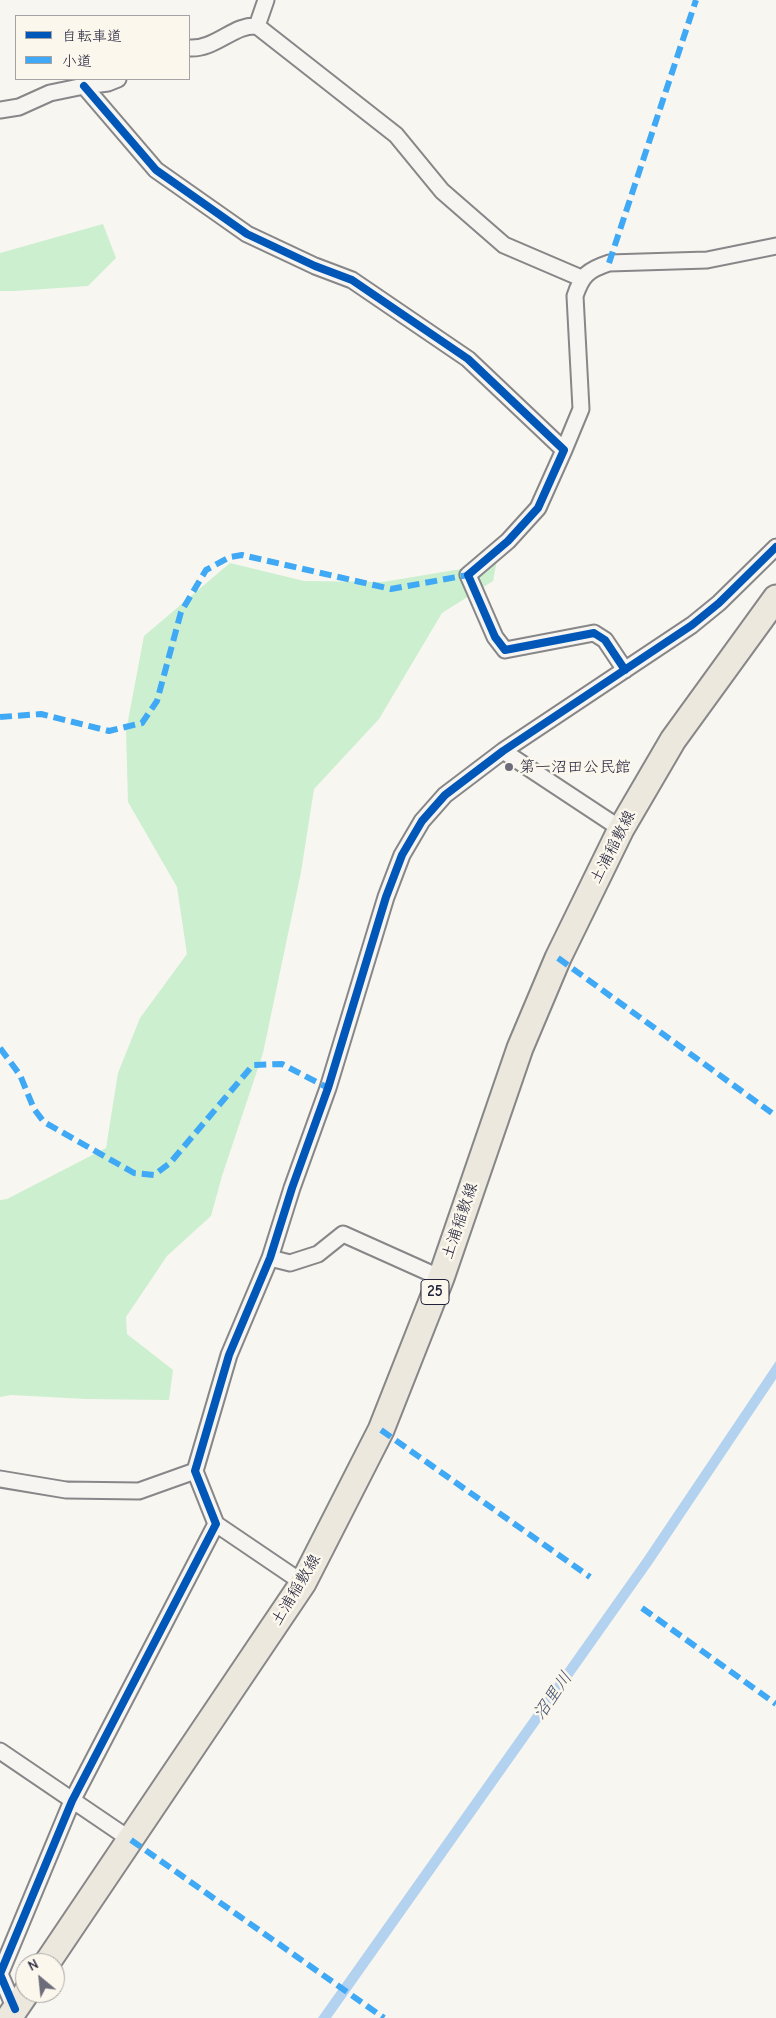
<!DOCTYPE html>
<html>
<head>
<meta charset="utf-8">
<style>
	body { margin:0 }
	#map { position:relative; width:776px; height:2018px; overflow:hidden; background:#f8f6f0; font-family:"Comic Neue","Klee One",sans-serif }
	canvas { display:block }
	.legend { position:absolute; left:15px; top:15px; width:175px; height:65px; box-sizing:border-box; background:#fbf7ec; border:1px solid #a4a2a5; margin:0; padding:6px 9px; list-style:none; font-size:15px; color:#22223b }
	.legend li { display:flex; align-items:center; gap:10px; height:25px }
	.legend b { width:25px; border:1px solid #a4a2a5 }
	.north { position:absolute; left:15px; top:1953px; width:50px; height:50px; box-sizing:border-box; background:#fbf7ec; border:1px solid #a4a2a5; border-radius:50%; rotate:332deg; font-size:14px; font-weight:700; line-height:20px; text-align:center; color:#22223b }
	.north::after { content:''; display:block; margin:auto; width:18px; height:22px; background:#6d6c7a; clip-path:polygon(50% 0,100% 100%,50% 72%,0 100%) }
</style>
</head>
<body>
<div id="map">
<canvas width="776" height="2018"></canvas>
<ul class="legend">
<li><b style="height:6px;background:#0057b8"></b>自転車道</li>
<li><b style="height:6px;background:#3fa9f5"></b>小道</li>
</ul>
<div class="north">N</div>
</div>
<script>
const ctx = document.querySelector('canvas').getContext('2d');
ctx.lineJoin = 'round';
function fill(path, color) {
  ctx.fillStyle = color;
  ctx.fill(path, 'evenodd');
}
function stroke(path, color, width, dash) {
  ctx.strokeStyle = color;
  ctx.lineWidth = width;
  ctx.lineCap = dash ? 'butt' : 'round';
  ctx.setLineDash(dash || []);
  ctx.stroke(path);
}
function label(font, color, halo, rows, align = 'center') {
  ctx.font = font + ' "Comic Neue","Klee One",sans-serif';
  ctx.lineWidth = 5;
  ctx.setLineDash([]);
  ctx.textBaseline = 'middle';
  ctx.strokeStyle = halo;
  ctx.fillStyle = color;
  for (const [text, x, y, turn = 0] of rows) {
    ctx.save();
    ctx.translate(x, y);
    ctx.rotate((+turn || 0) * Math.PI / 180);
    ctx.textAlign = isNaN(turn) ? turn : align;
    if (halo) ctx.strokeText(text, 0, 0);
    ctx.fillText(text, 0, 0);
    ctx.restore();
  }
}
const green = new Path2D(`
	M103,224L116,258L88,286L15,291H0V253Z
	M497,560L493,581L442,613L379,719L314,789L301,872L263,1053L222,1176L211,1216L167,1256L126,1317L127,1334L173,1370L169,1400L86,1399L11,1395L0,1397V1200L7,1199L106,1148L118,1073L140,1018L187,954L177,887L128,802L126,731L144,636L230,563L304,581L383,582L473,567Z`);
const water = new Path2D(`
	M776,1361V1379L652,1564L331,2018H318L643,1559Z`);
const street = new Path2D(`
	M257,26L266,0
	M189,48C215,50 234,24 257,26L396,135L442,191L504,245L581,278
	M84,86L156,170L247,234L315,266L352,280L468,359L564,450L538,508L508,541L468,575L495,637L505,650L594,633L605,640L625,670
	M0,110L19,107L50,93L84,86L108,83L118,79
	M564,450L581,409L575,296C582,275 588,270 609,263L707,260L776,246
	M503,751L621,829
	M270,1258L290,1263L318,1254L343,1234L441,1278
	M0,1479L66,1490L139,1491L195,1471
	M216,1524L303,1583
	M0,1751L131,1840
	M15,2009L0,1974L72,1801L216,1524L195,1471L229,1355L270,1258L292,1188L328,1088L386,897L402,855L422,821L445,795L503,751L692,625L719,603L776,547`);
const primary = new Path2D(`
	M47,1963L303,1583L381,1430L441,1278L520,1048L558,958L621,829L673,740L776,598
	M9,2018L26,1993`);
const quiet = new Path2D(`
	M609,263L696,0
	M0,717L41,714L109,731L142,723L157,701L181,612L206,570L230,557L242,555L391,589L468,575
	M558,958L776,1116
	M0,1048L20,1075L34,1109L44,1122L134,1173L154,1175L170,1163L253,1065L282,1064L328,1088
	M381,1430L590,1577
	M642,1608L776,1704
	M131,1840L384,2018`);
const cycleway = new Path2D(`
	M84,86L156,170L247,234L315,266L352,280L468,359L564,450L538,508L508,541L468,575L495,637L505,650L594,633L605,640L625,670
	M15,2009L0,1974L72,1801L216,1524L195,1471L229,1355L270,1258L292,1188L328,1088L386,897L402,855L422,821L445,795L503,751L692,625L719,603L776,547`);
const markers = [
	[509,767,5,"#6d6c7a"]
];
const shields = [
	[435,1292,28]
];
const shieldNames = [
	["25",435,1292]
];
const poiNames = [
	["第一沼田公民館",519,767]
];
const streetNames = [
	["土浦稲敷線",613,847,-63],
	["土浦稲敷線",460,1221,-71],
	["土浦稲敷線",296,1590,-59]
];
const waterNames = [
	["沼里川",553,1696,-55]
];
fill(green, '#cbefcf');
fill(water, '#b2d2ef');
stroke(street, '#878688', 19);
stroke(primary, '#878688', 29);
stroke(street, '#f6f5f1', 15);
stroke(primary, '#ede8dd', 25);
stroke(quiet, '#3fa9f5', 6, [12, 6]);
stroke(cycleway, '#0057b8', 8);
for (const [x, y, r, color] of markers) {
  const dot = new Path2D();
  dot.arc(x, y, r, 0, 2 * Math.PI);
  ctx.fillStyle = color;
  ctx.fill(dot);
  stroke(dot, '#fbf7ec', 2);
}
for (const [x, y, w] of shields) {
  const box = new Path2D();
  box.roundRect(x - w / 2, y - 12.5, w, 25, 4);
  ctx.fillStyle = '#fbf7ec';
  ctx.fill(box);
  stroke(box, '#22223b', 1);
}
label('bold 15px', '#22223b', null, shieldNames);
label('16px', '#22223b', '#fbf7ec', poiNames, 'left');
label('16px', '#22223b', '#fbf7ec', streetNames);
label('italic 18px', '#445271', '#fbf7ec', waterNames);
</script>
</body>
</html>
